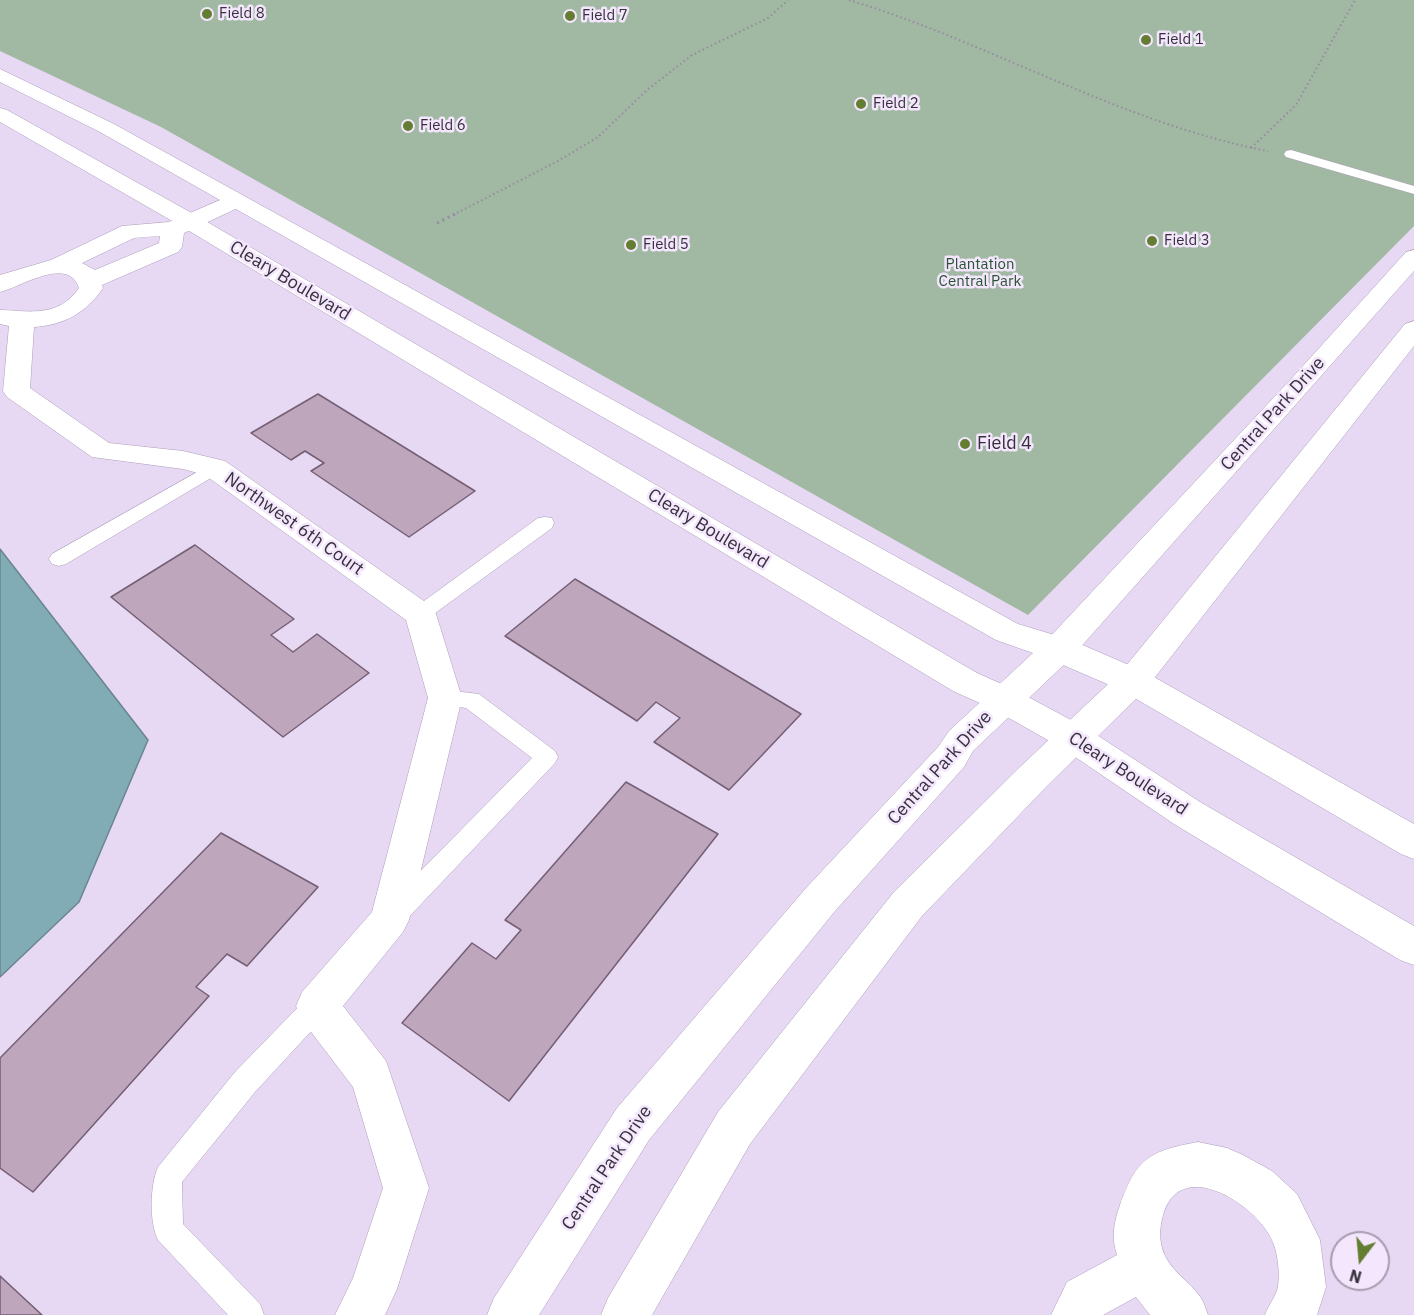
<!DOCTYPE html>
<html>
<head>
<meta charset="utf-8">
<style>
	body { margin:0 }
	#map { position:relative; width:1414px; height:1315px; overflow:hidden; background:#e7d8f4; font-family:"IBM Plex Sans",sans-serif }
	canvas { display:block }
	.north { position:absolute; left:1330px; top:1231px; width:60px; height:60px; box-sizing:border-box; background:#f3e6fd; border:2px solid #a79daf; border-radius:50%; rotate:196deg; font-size:16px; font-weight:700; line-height:24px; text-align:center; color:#36303b }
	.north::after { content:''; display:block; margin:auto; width:21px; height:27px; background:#647e31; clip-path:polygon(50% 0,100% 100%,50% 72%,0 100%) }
</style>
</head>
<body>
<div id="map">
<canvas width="1414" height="1315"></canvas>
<div class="north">N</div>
</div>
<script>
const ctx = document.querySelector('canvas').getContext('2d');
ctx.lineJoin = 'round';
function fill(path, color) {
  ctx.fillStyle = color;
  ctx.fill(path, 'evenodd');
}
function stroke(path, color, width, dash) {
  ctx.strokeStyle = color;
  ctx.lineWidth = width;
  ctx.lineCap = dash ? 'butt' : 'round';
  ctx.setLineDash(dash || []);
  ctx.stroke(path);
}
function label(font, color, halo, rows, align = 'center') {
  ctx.font = font + ' "IBM Plex Sans",sans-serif';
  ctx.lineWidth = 5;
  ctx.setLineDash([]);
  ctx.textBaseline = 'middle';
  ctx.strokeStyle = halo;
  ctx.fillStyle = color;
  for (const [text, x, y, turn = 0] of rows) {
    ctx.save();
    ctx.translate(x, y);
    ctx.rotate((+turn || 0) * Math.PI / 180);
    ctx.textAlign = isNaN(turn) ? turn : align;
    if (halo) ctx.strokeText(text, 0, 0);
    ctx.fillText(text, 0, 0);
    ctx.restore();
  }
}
const green = new Path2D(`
	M0,0H1414V226L1028,615L161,127L0,51Z`);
const water = new Path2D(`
	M0,549L148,740L79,902L0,977Z`);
const building = new Path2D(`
	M318,394L475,491L409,537L311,471L324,463L305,451L291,460L251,433Z
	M195,545L294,619L271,635L293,652L317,634L369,673L283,737L111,597Z
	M575,579L801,714L729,790L654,742L680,718L656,702L637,721L505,636Z
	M626,782L718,834L509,1101L402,1023L472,943L496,959L521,930L505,920Z
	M221,833L318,887L247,966L227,954L196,987L209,996L33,1192L0,1168V1058Z
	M0,1276L42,1315H0Z`);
const pathFar1 = new Path2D(`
	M849,0C991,43 1121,123 1268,151
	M1251,148L1296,105L1355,0
	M453,215L558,161L598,137L647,90L692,55L768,18L788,0`);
const path = new Path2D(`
	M437,223L455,214`);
const service = new Path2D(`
	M1291,150L1414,186V194L1286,157L1284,154L1286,151Z
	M215,462L221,464L224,468L221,472L66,564L59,566L52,564L49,559L52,554Z
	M545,517L552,518L554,523L552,528L427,619L420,621L413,619L410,614L413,609L538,518Z
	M445,690L479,694L555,751L558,757L555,763L405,921L396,924L387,921L384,913L387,905L532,758L466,708L437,704L434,698L437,692Z
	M317,994L326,997L330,1006L326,1015L255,1092L182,1182L183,1224L260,1304L264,1315H228L158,1240C149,1221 150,1186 158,1167L235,1072L308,997Z`);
const minor = new Path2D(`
	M234,194L242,196L245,201L242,206L184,233L182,247L178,252L102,285L103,288C86,313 64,325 34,327L30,388L109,443L183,451L225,461L431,606L436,614L462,698L409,920L403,932L343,1006L386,1061L429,1188L397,1289L385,1315H335L353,1278L383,1188L353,1087L302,1020L296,1006L302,992L372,912L428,698L406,620L205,475L183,469L92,457L7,397L3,391L9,326L0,324V310C30,311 58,318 79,288C68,255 21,287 0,292V275L51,260L122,226L169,222ZM160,236L159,243L95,270L82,263L134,238Z
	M1414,250V271L1071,658L973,751L964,767L835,911L649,1140L539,1315H487L494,1298L617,1108L807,887L938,747L949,731L1047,640L1293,377L1406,252Z
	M1414,321V346L1145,690L1047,786L922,916L750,1144L652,1315H601L608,1298L718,1112L894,892L1021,766L1121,672L1405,324Z
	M1198,1142L1227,1148L1243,1155L1272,1171L1297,1194L1320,1240L1326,1287L1317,1315H1265C1268,1306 1277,1295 1278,1286C1280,1275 1278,1256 1274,1245C1262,1208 1183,1155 1164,1212C1160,1224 1159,1236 1162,1248C1168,1270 1190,1281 1201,1298C1204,1303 1206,1310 1208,1315H1150L1136,1297L1103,1315H1051L1067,1282L1117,1255C1111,1237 1114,1222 1120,1205C1137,1158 1149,1151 1198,1142Z`);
const tertiary = new Path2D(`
	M0,69L114,124L1018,624L1071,640L1145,672L1414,824V859L1401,854L1121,690L1047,658L996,640L100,132L0,82Z
	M0,108L7,110L197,216L977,673L1015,690L1086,728L1200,802L1414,926V965L1400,960L1174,824L1062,748L991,708L953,691L181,226L0,122Z`);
const markers = [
	[207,14,6,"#647e31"],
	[570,16,6,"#647e31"],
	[1146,40,6,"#647e31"],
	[861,104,6,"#647e31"],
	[408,126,6,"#647e31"],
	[1152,241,6,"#647e31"],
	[631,245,6,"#647e31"],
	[965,444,6,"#647e31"]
];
const farPoinames = [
	["Field 8",219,14],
	["Field 7",582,16],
	["Field 1",1158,40],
	["Field 2",873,104],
	["Field 6",420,126],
	["Field 3",1164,241],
	["Field 5",643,245]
];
const farParknames = [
	["Plantation",980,265],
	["Central Park",980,282]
];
const streetNames = [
	["Cleary Boulevard",290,281,31],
	["Central Park Drive",1273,414,-48],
	["Northwest 6th Court",294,524,35],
	["Cleary Boulevard",708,529,31],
	["Central Park Drive",940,768,-48],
	["Cleary Boulevard",1128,774,33],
	["Central Park Drive",607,1168,-56]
];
const poiNames = [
	["Field 4",977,444]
];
fill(green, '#a1b9a3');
fill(water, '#81abb5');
stroke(water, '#6a8690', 1.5);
fill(building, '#bea6bd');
stroke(building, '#745f74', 1.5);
stroke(service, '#ac9eb9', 1);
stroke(minor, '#ac9eb9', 1);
stroke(tertiary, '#ac9eb9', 1);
stroke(pathFar1, '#958a9e', 2, [1.5, 3]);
stroke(path, '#958a9e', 3, [2, 4]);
fill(service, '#fff');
fill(minor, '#fff');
fill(tertiary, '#fff');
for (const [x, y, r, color] of markers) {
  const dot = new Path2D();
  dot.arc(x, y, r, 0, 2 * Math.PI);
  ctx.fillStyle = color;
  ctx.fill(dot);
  stroke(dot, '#f3e6fd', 2);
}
label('15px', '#36303b', '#f3e6fd', farPoinames, 'left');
label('15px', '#295430', '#f3e6fd', farParknames);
label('18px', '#36303b', '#f3e6fd', streetNames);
label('18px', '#36303b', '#f3e6fd', poiNames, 'left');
</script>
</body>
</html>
